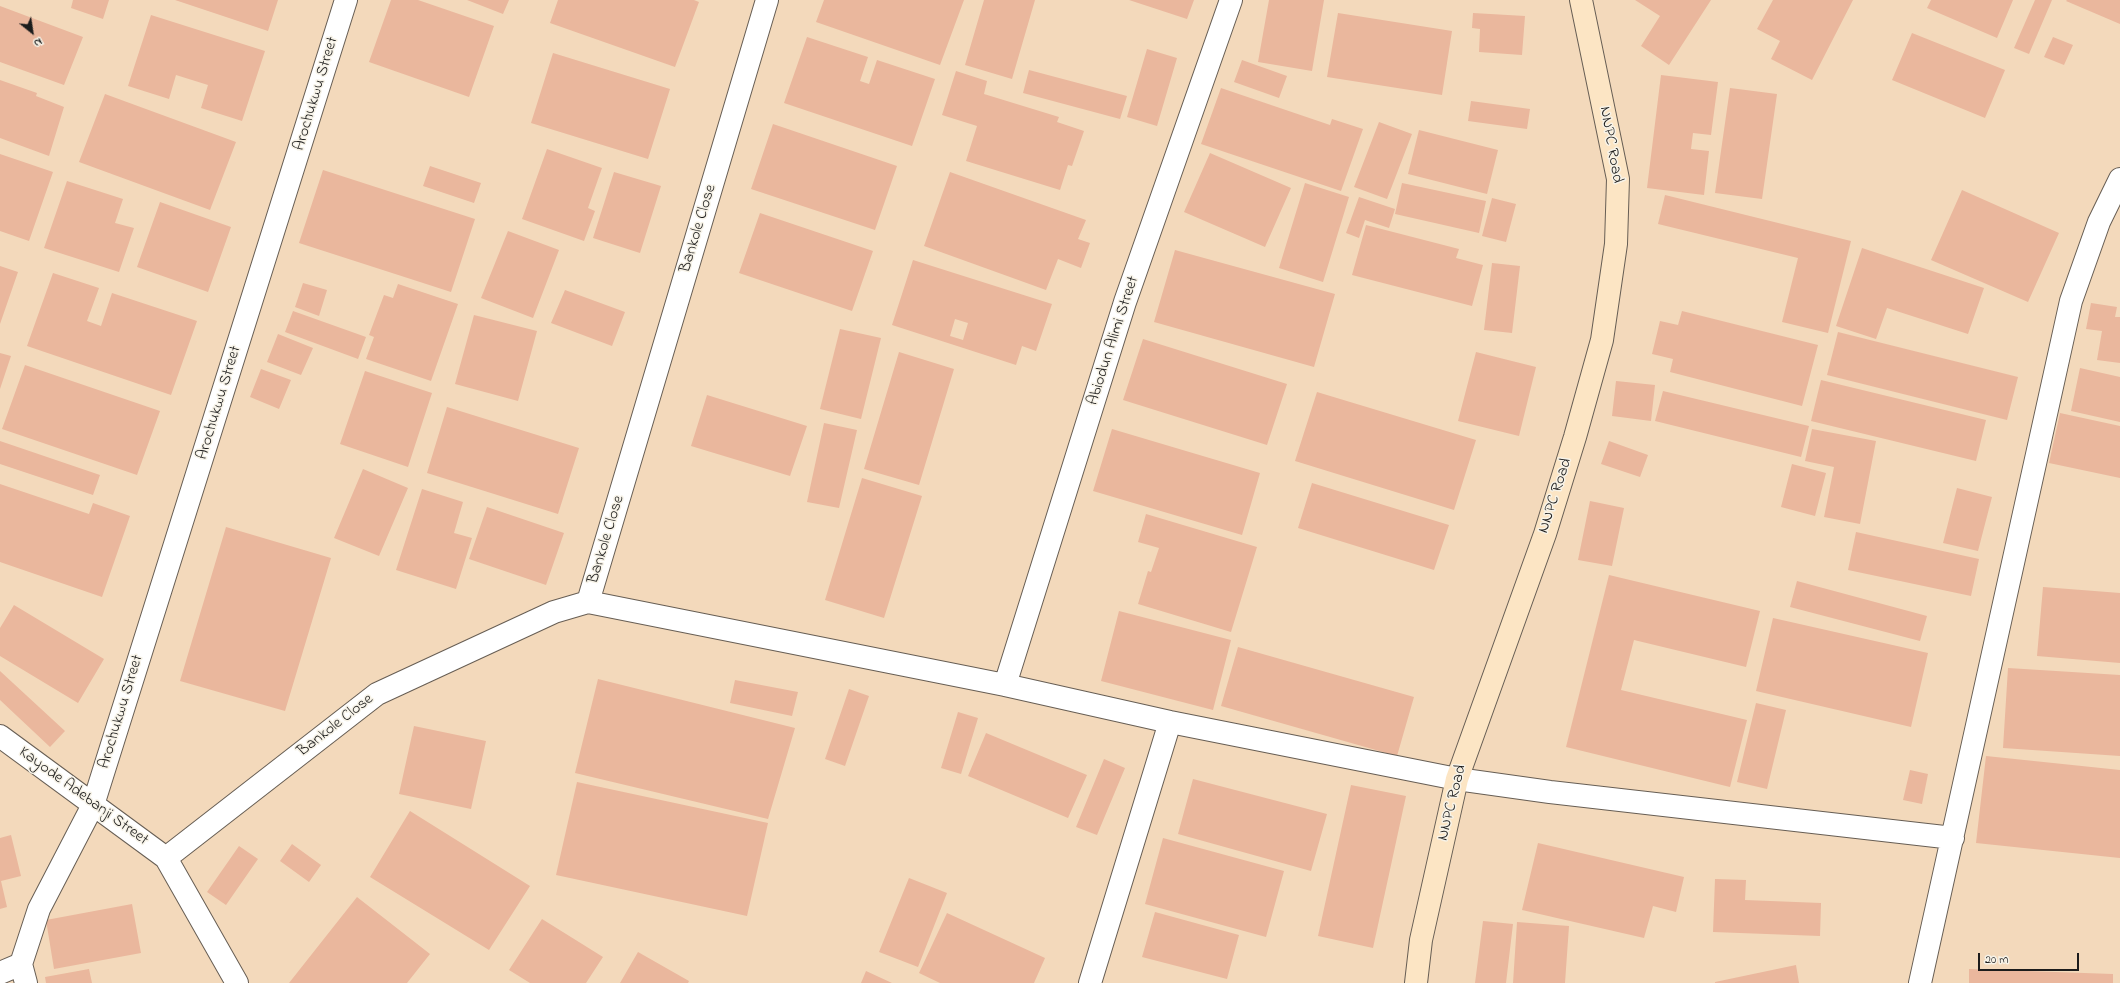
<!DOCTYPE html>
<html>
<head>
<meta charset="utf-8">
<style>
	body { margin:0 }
	#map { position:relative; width:2120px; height:983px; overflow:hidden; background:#f3d9bb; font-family:"Indie Flower",sans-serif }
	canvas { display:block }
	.north { position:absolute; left:12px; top:12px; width:40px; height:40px; -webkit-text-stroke:3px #f7f3e8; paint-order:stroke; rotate:150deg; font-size:11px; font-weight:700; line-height:16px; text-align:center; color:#1c1c1c }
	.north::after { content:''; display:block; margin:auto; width:14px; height:18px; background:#1c1c1c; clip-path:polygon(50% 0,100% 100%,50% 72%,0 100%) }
	.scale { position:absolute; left:1978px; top:953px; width:101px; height:18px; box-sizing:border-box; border:2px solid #1c1c1c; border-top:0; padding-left:5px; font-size:12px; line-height:14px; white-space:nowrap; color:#1c1c1c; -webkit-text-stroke:3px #f7f3e8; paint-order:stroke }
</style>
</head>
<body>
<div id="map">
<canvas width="2120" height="983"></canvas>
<div class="north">N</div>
<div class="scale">20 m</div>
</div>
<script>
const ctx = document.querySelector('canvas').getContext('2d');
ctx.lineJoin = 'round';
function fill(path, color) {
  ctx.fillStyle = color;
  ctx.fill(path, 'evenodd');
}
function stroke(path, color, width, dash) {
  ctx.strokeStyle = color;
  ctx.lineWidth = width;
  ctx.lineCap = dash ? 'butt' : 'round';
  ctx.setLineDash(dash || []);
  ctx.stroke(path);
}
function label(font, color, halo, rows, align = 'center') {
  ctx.font = font + ' "Indie Flower",sans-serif';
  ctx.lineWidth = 3;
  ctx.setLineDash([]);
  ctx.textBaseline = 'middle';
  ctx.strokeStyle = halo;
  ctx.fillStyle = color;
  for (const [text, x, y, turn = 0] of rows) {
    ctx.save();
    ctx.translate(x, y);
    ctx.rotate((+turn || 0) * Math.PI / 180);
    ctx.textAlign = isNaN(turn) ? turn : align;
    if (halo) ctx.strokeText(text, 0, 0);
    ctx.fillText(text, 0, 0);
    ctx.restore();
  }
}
const building = new Path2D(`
	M73,0H109L103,19L71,8Z
	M175,0H278L268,31Z
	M391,0H418L494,26L469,97L369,62Z
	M467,0H509L503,14Z
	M558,0H694L699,2L675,67L550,23Z
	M824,0H964L940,65L816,22Z
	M984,0H1035L1012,79L965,65Z
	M1129,0H1194L1187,19Z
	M1269,0H1324L1312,71L1258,62Z
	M1635,0H1711L1669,65L1641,46L1660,16Z
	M1773,0H1853L1812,80L1771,59L1780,41L1757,29Z
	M1931,0H2013L1997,38L1927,8Z
	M2035,0H2052L2029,54L2014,48Z
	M2067,0H2120V24L2066,1Z
	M0,6L83,37L64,85L0,62Z
	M1338,13L1452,31L1442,95L1327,77Z
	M1473,13L1525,16L1522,55L1479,52L1480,29L1472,28Z
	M151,15L265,51L242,121L201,108L208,85L176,75L169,99L128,86Z
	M1912,33L2005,70L1985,118L1892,80Z
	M807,37L868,57L860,81L869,84L877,60L935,79L912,146L784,103Z
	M2053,37L2073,45L2064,65L2044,57Z
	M1147,49L1177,58L1157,126L1127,117Z
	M553,53L670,89L648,159L531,123Z
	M1242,60L1287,76L1279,98L1234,82Z
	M1029,70L1127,96L1120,119L1023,93Z
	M956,71L987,81L984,94L1059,117L1057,122L1084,131L1072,166L1068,165L1060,190L966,161L977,126L942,115Z
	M1661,75L1718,82L1711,135L1693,133L1691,149L1709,151L1704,195L1647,188Z
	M0,80L37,93L36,96L64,107L49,156L0,138Z
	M1221,88L1330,125L1332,119L1363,129L1341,191L1201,144Z
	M1730,88L1777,94L1762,199L1715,193Z
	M105,94L236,142L210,210L79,162Z
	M1471,101L1530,109L1527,129L1468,121Z
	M1379,122L1412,134L1387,199L1354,187Z
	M773,124L897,166L875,230L751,189Z
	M1419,130L1498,150L1487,194L1408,174Z
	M547,149L602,168L588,208L595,211L584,241L522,219Z
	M1210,153L1291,188L1265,247L1184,212Z
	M0,154L53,172L29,241L0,231Z
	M430,166L481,183L474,203L423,186Z
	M323,170L475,219L451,292L299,243Z
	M614,172L661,186L640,253L593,238Z
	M950,172L1086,220L1078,239L1090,243L1081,268L1058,259L1046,290L924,246Z
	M67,181L123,199L115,223L134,228L119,272L44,248Z
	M1305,183L1349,197L1323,282L1279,268Z
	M1402,183L1486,201L1479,233L1395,214Z
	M1962,190L2059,233L2028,302L1931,260Z
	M1665,195L1851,241L1828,333L1782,322L1798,258L1658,224Z
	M1359,197L1395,209L1389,228L1365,220L1359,238L1346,233Z
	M1492,198L1516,204L1506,242L1482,236Z
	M160,202L231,227L208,292L137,267Z
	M760,213L873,251L852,311L739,273Z
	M1366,225L1459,249L1456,258L1483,265L1472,306L1352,275Z
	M508,231L559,250L533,318L481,298Z
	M1862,248L1984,288L1968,334L1887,308L1876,339L1836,326Z
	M1175,250L1335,294L1314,367L1154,322Z
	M913,260L1052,304L1036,351L1022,346L1016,365L892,325ZM955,319L968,323L963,340L950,336Z
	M1492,263L1520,266L1512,333L1484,330Z
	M0,266L18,272L0,324Z
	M53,273L99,288L87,321L101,326L112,293L197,321L171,395L27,346Z
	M303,283L327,290L319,316L295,307Z
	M398,284L458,304L431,381L366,359L374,337L369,335L384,295L393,298Z
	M565,290L625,312L612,346L551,323Z
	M2091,303L2117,307L2115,317H2120V363L2097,360L2102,331L2086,329Z
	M293,311L366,337L358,359L285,332Z
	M1682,311L1818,345L1802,406L1670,372L1673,359L1652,354L1660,321L1678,325Z
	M474,315L537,331L518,401L455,384Z
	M840,329L881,338L861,419L820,409Z
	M1838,332L2018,377L2007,420L1827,375Z
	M278,334L313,348L301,375L267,362Z
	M1143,339L1287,384L1267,445L1123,400Z
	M899,352L954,369L919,485L864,469Z
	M1476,352L1536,367L1519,436L1458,421Z
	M0,353L11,356L0,389Z
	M25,365L160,411L137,475L2,429Z
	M2080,368L2120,377V422L2071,411Z
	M261,369L291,380L279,409L250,397Z
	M365,371L432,393L408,467L340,444Z
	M1821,380L1986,420L1976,461L1811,421Z
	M1616,381L1655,385L1651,421L1612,416Z
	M1663,391L1809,426L1801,457L1655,421Z
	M1317,392L1476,440L1454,510L1295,461Z
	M707,395L807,426L790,476L691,446Z
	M447,407L579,448L558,514L427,473Z
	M2060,413L2120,426V478L2049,463Z
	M824,423L857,430L839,508L807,502Z
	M1112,429L1260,473L1242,535L1093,491Z
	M1812,429L1876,441L1860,524L1824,517L1834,467L1805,461Z
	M0,441L100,475L93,495L0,464Z
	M1609,441L1648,455L1640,477L1601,464Z
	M1792,464L1826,473L1815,516L1781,507Z
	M363,469L408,488L379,556L334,538Z
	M862,478L922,496L884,618L825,600Z
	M1312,483L1449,525L1434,570L1298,528Z
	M0,484L89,514L93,503L130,516L102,597L0,562Z
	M1957,488L1992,497L1978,551L1943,543Z
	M422,489L463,502L454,533L472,538L456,589L396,570Z
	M1590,501L1624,508L1612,566L1578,560Z
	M487,507L564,533L546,585L469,559Z
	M1146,514L1257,547L1231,632L1138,604L1148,571L1151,572L1159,548L1138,542Z
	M226,527L331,558L285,711L180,681Z
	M1856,532L1979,559L1971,596L1848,570Z
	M1609,575L1760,611L1746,667L1634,640L1621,690L1747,720L1730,787L1566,747Z
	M1797,581L1927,616L1920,641L1790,607Z
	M2043,587L2120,593V663L2037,656Z
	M14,605L104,659L78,703L0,656V628Z
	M1119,611L1231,640L1213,710L1101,681Z
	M1773,618L1928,653L1911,727L1756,691Z
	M1238,647L1414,697L1397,756L1221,706Z
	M2008,668L2120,675V756L2003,748Z
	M0,671L65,731L50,747L0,700Z
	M598,679L795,728L768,819L575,773Z
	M735,680L798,692L792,716L730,703Z
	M849,689L869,696L845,766L825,759Z
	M1756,703L1786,710L1767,789L1737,782Z
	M958,712L978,718L961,774L941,768Z
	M414,726L486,741L471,809L399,794Z
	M986,733L1087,775L1068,818L968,776Z
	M1986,756L2120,770V858L1976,843Z
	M1104,759L1125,768L1097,835L1076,827Z
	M1910,770L1928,774L1922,804L1903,800Z
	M1193,779L1327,814L1311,871L1178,834Z
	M577,782L768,823L747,916L556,875Z
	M1351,785L1406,796L1373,948L1318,936Z
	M410,811L530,886L489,950L370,877Z
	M11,835L21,876L1,881L7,907L0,909V838Z
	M1163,838L1284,871L1266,937L1145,904Z
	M1538,843L1684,877L1676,912L1653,906L1644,938L1522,910Z
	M292,844L321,865L309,882L280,861Z
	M239,846L258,859L226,905L207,892Z
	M909,878L947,893L918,967L879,952Z
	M1715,879L1746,880L1745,900L1821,903L1820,936L1713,932Z
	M357,897L430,954L407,983H289Z
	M132,904L141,953L54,969L46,920Z
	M1155,912L1239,935L1227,979L1142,957Z
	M947,913L1045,958L1034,983H940L919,973Z
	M542,919L603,957L586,983H530L509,970Z
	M1483,921L1513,924L1506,983H1475Z
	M1517,922L1569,926L1565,983H1513Z
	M638,952L689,981L688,983H620Z
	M1796,965L1799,983H1715V982Z
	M89,969L92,983H46L45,977Z
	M1969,969L2113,974V983H1969Z
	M866,971L892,983H861Z`);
const street = new Path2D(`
	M588,602L1005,685L1170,722L1457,779L1550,792L1953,838
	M1005,685L1125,302L1231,0
	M0,736L166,858L237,983
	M166,858L377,694L554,612L588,602L767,0
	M0,973L21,964
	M26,983L21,964L39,909L93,805L346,0
	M1090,983L1170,722
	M1920,983L2071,301L2099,222L2120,179`);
const secondary = new Path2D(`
	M1416,983L1421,940L1457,779L1545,534L1575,437L1602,340L1616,244L1618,179L1581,0`);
const streetNames = [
	["Arochukwu Street",317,94,-73],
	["NNPC Road",1610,145,80],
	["Bankole Close",699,229,-73],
	["Abiodun Alimi Street",1114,341,-72],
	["Arochukwu Street",220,403,-73],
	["NNPC Road",1556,496,-72],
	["Bankole Close",607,540,-73],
	["Arochukwu Street",122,712,-73],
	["Bankole Close",336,726,-38],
	["Kayode Adebanji Street",83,797,36],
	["NNPC Road",1453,803,-76]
];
fill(building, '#eab79d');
stroke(street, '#675e54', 24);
stroke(secondary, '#675e54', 24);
stroke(street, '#fff', 22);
stroke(secondary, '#fce5c4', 22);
label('16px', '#1c1c1c', '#f7f3e8', streetNames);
</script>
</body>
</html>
